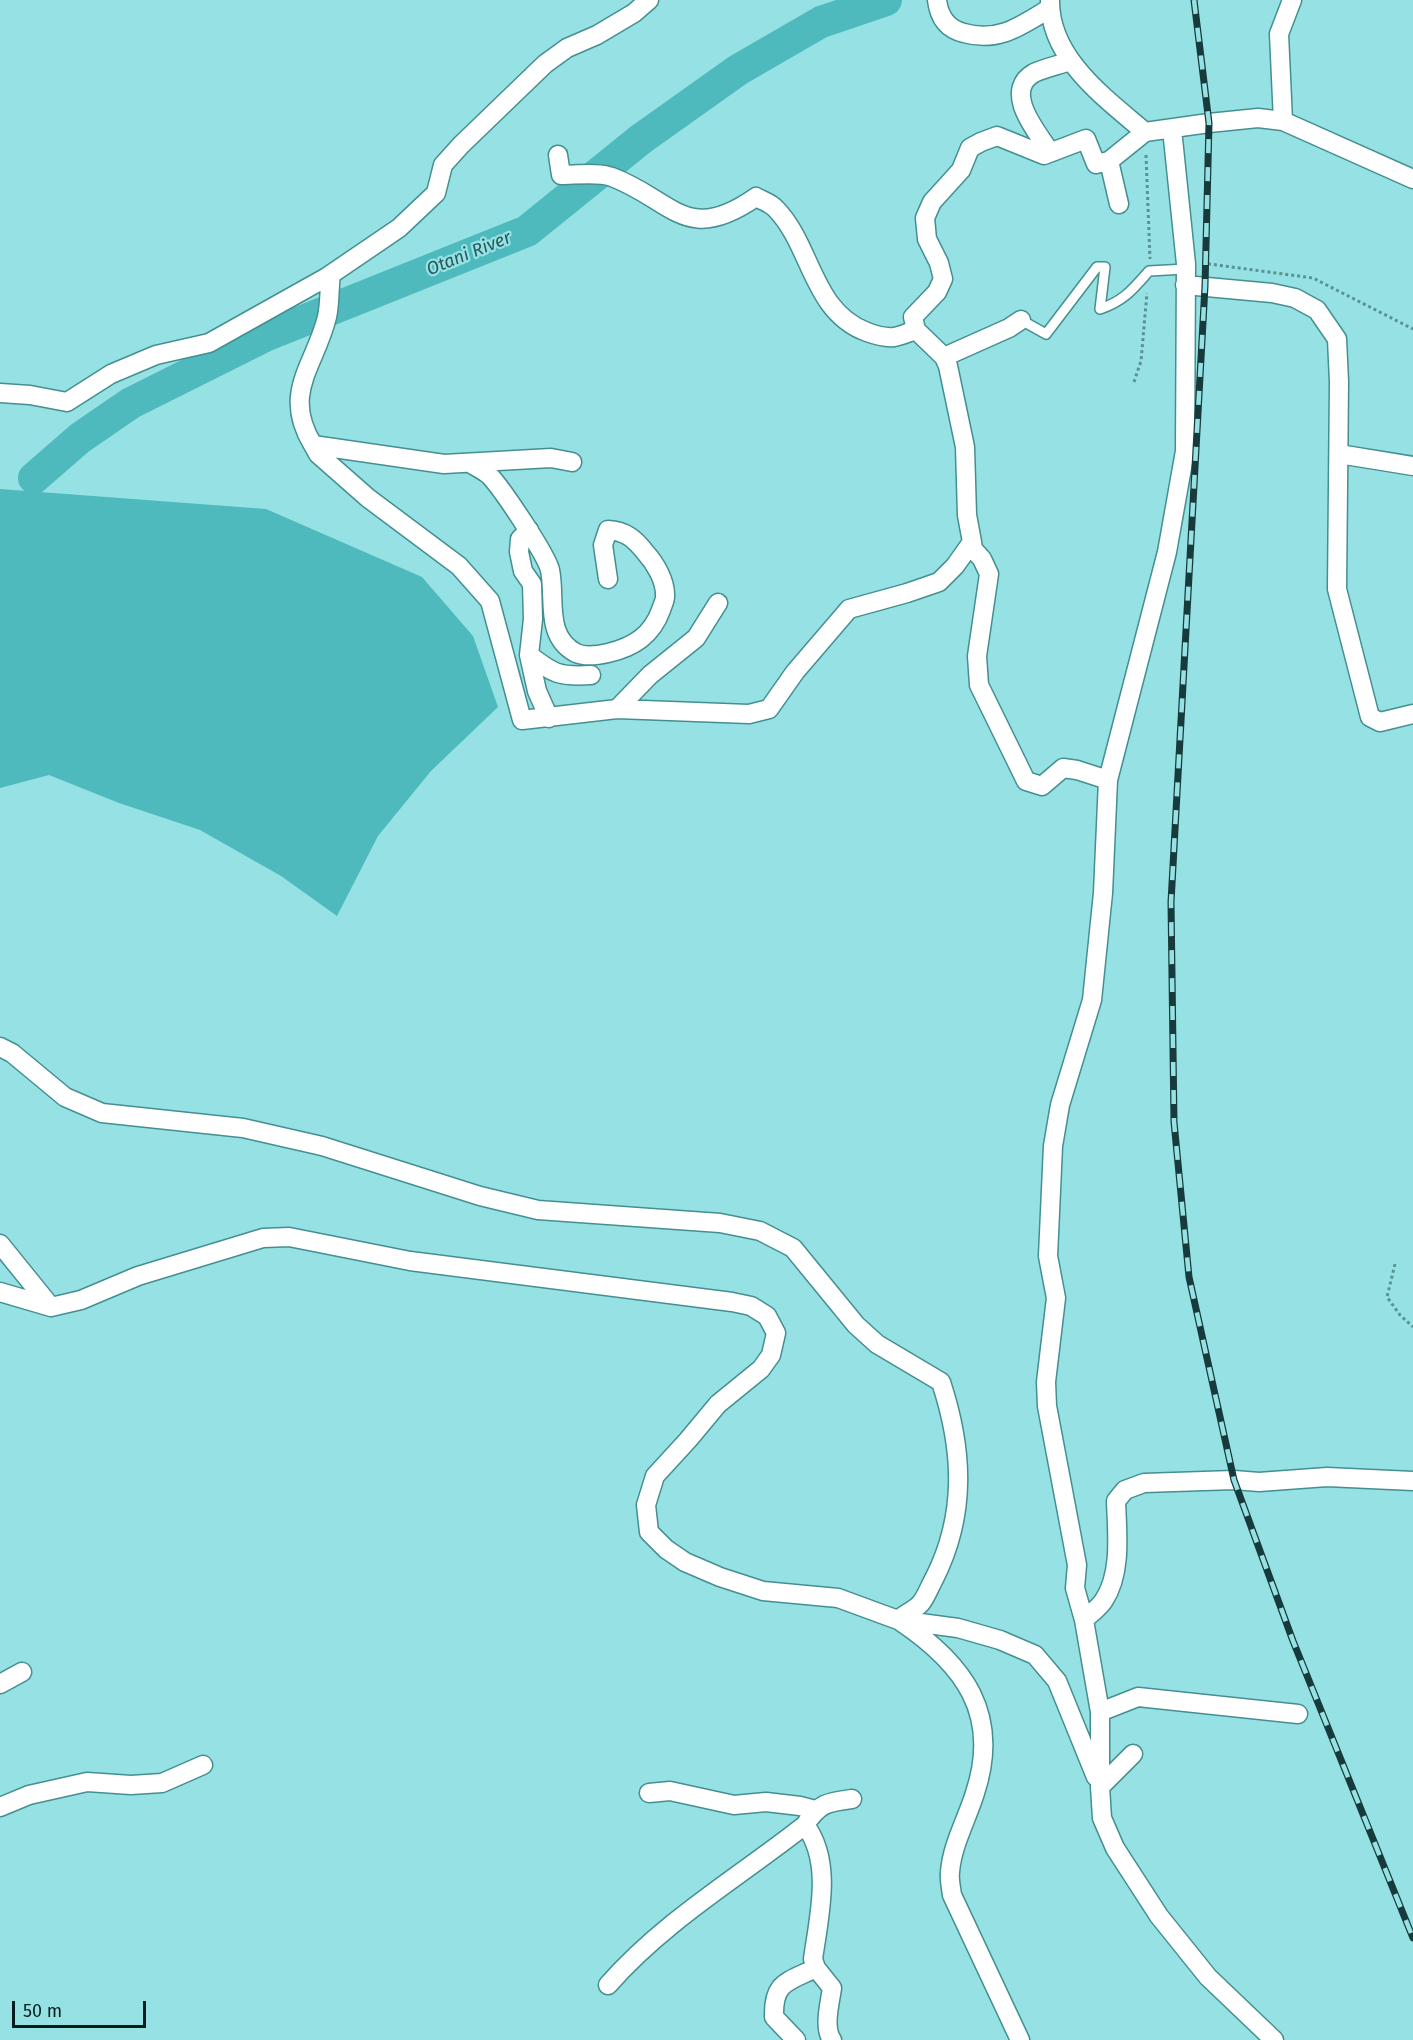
<!DOCTYPE html>
<html>
<head>
<meta charset="utf-8">
<style>
	body { margin:0 }
	#map { position:relative; width:1413px; height:2040px; overflow:hidden; background:#96e1e3; font-family:"Fira Sans",sans-serif }
	canvas { display:block }
	.scale { position:absolute; left:12px; top:2001px; width:134px; height:27px; box-sizing:border-box; border:3px solid #001d1e; border-top:0; padding-left:8px; font-size:18px; line-height:21px; white-space:nowrap; color:#001d1e; -webkit-text-stroke:4px #96e1e3; paint-order:stroke }
</style>
</head>
<body>
<div id="map">
<canvas width="1413" height="2040"></canvas>
<div class="scale">50 m</div>
</div>
<script>
const ctx = document.querySelector('canvas').getContext('2d');
ctx.lineJoin = 'round';
function fill(path, color) {
  ctx.fillStyle = color;
  ctx.fill(path, 'evenodd');
}
function stroke(path, color, width, dash) {
  ctx.strokeStyle = color;
  ctx.lineWidth = width;
  ctx.lineCap = dash ? 'butt' : 'round';
  ctx.setLineDash(dash || []);
  ctx.stroke(path);
}
function label(font, color, halo, rows, align = 'center') {
  ctx.font = font + ' "Fira Sans",sans-serif';
  ctx.lineWidth = 4.5;
  ctx.setLineDash([]);
  ctx.textBaseline = 'middle';
  ctx.strokeStyle = halo;
  ctx.fillStyle = color;
  for (const [text, x, y, turn = 0] of rows) {
    ctx.save();
    ctx.translate(x, y);
    ctx.rotate((+turn || 0) * Math.PI / 180);
    ctx.textAlign = isNaN(turn) ? turn : align;
    if (halo) ctx.strokeText(text, 0, 0);
    ctx.fillText(text, 0, 0);
    ctx.restore();
  }
}
const water = new Path2D(`
	M0,489L266,509L422,577L473,636L498,707L431,771L378,836L337,916L281,876L200,830L119,803L49,775L0,788Z`);
const river = new Path2D(`
	M34,478L80,438L131,403L265,336L527,231L641,139L738,70L821,22L886,0`);
const path = new Path2D(`
	M1146,155L1150,259
	M1202,263L1313,278L1413,329
	M1134,382L1141,361L1147,293
	M1395,1264L1387,1297L1400,1315L1413,1327`);
const lane = new Path2D(`
	M1021,320L1046,334L1097,267H1105L1100,309C1124,301 1133,289 1149,271L1186,269`);
const street = new Path2D(`
	M937,0C939,17 947,29 964,33C999,43 1022,25 1050,8
	M1050,0C1049,58 1105,98 1145,132L1209,123L1258,118L1283,121L1413,179
	M1070,61C1059,65 1045,68 1034,73C1004,90 1033,127 1046,146L1044,155L997,136L981,142L970,148L961,170L932,202L925,218L927,239L939,263L943,279L937,292L913,317L916,330L944,357L948,366L965,447L967,515L972,542L973,549L982,559L989,574L977,656L979,685L1026,781L1042,786L1063,768L1077,770L1108,780
	M1283,121L1279,34L1292,0
	M1172,129L1186,264L1185,451L1167,552L1108,780L1103,893L1092,1000L1060,1105L1053,1146L1048,1256L1056,1298L1046,1382L1047,1406L1077,1565L1075,1588L1084,1620L1100,1712V1787L1102,1818L1115,1848L1159,1916L1208,1977L1274,2040
	M558,155L561,175C575,175 600,172 612,177C673,200 686,246 756,197C763,201 771,203 776,209C812,246 812,312 867,332C875,335 884,338 894,337C901,336 909,332 916,330
	M1044,155L1086,139L1096,164L1109,161L1145,132
	M1109,161L1119,204
	M331,275C329,288 330,304 327,317C315,366 281,393 313,445L444,464L551,458L572,462
	M1185,285L1272,293L1295,298L1317,310L1337,339L1339,382L1337,589L1370,717L1380,722L1413,714
	M944,357L1009,328L1021,320
	M0,393L30,395L67,402L111,374L156,355L209,343L327,277L399,228L436,193L443,165L461,145L545,64L567,48L597,35L634,13L649,0
	M313,445L318,454L368,498L459,566L490,601L522,720L617,709L749,714L769,709L795,672L849,609L907,593L939,582L955,566L972,542
	M1339,454L1413,466
	M470,463C476,467 483,470 489,475C501,487 546,554 550,570C556,598 544,636 576,653C585,657 599,655 608,653C634,647 652,635 661,610C662,606 665,601 665,597C666,581 655,563 645,552C634,538 625,531 608,530L603,545L608,579
	M529,530L520,539L519,552L523,571L532,584L533,619L529,655L537,691L549,718
	M529,655C554,674 559,677 591,675
	M617,709L650,675L696,638L718,603
	M0,1047L12,1053L65,1097L102,1113L243,1128L322,1146L480,1196L538,1210L720,1223L760,1231L793,1248L856,1325L877,1344L941,1382C963,1449 967,1514 934,1579C930,1586 926,1597 921,1603C915,1610 905,1614 898,1620
	M0,1244L51,1307
	M0,1292L51,1307L81,1300L138,1276L263,1238L289,1237L410,1261L732,1302L751,1306L767,1316L776,1333L771,1355L761,1369L718,1404L688,1440L655,1476L646,1505L649,1532L666,1549L685,1562L720,1577L763,1591L838,1598L898,1620L958,1628L1000,1640L1035,1655L1057,1681L1096,1777
	M1084,1620C1090,1614 1100,1607 1104,1600C1122,1573 1117,1532 1116,1501L1125,1490L1144,1483L1234,1480L1259,1482L1327,1477L1413,1481
	M900,1621C964,1664 1001,1714 975,1793C967,1819 952,1845 950,1872C949,1879 951,1887 952,1895L1020,2040
	M0,1684L22,1672
	M1100,1712L1138,1697L1298,1714
	M1100,1787L1133,1754
	M649,1793L670,1791L734,1805L766,1802L800,1806L815,1810
	M0,1807L29,1795L87,1782L131,1785L162,1783L203,1765
	M805,1825C833,1862 819,1916 813,1959L816,1968L832,1988C830,2003 823,2027 832,2040
	M608,1985C664,1921 739,1877 805,1825C819,1803 828,1802 852,1799
	M796,2040L774,2017C773,1982 787,1982 816,1968`);
const rail = new Path2D(`
	M1194,0L1209,123L1205,286L1171,902L1174,1122L1189,1277L1234,1480L1293,1641L1413,1938`);
const waterNames = [
	["Otani River",469,254,-22]
];
fill(water, '#4ebabe');
stroke(river, '#4ebabe', 32);
stroke(lane, '#448f91', 12);
stroke(street, '#448f91', 21);
stroke(path, '#599293', 3, [3, 3]);
stroke(lane, '#fff', 9);
stroke(street, '#fff', 18);
stroke(rail, '#173b3c', 7);
stroke(rail, '#96e1e3', 4.5, [14]);
label('italic 18px', '#285759', '#96e1e3', waterNames);
</script>
</body>
</html>
